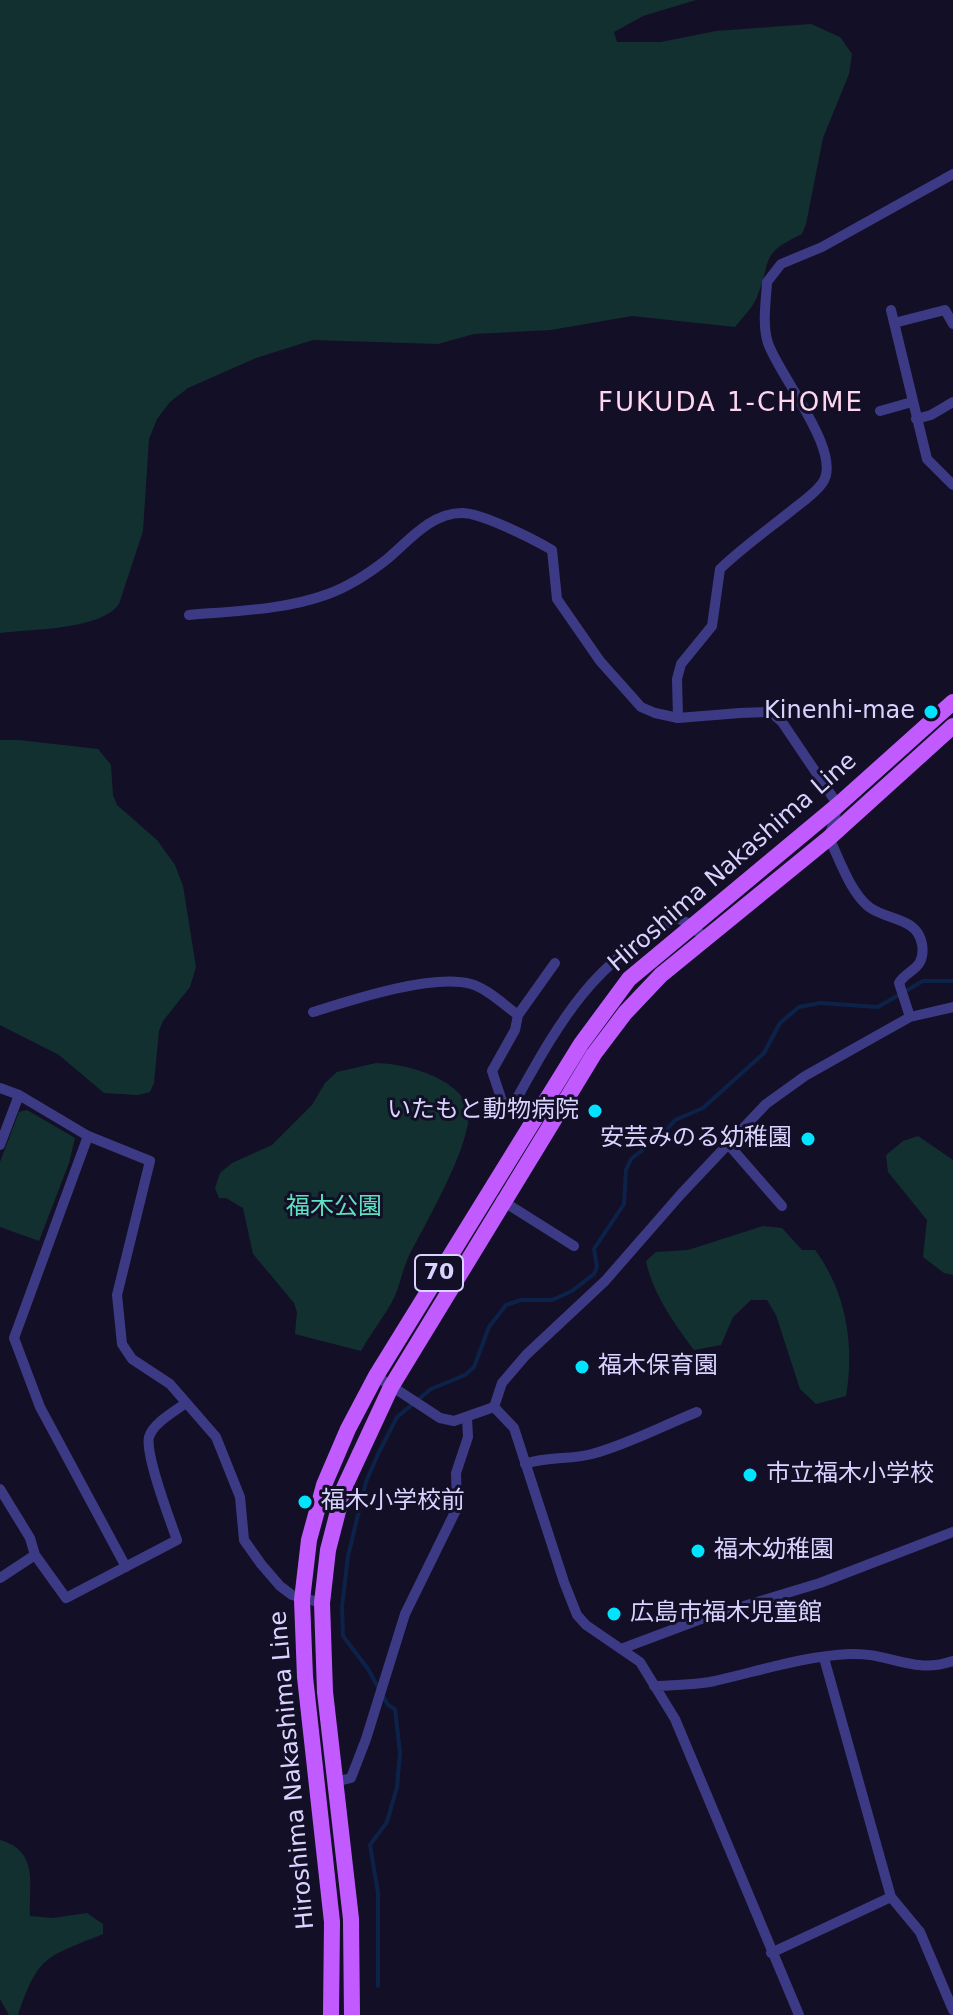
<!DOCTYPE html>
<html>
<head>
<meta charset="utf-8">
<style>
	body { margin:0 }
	canvas { display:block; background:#130f26 }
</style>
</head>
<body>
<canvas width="953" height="2015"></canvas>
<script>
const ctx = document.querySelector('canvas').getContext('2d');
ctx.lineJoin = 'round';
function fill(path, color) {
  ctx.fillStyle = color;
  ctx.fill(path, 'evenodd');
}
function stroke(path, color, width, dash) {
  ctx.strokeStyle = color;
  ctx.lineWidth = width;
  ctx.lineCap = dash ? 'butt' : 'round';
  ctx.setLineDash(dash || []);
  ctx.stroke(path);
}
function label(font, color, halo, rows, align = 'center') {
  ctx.font = font + ' "DejaVu Sans","Noto Sans JP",sans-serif';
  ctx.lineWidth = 6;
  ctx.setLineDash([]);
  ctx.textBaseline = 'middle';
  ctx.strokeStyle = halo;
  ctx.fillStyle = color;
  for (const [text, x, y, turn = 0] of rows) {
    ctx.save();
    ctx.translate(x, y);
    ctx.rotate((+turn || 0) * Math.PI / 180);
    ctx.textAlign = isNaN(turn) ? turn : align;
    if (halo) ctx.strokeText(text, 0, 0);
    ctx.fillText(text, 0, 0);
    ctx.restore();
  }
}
const green = new Path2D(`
	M0,0H696L643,16L614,32L617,42H661L716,31L811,24L840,37L852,54L849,74L823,138L806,224L802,234C758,255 773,259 757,297C753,307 742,318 735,327L632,316L551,330L474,334L438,344L313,340L256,358L188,388L170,402L157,419L149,439L143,531L119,604C101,630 31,629 0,633Z
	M0,740H19L98,749L111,765L113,795L117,805L157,840L175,865L183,886L196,967L190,987L163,1021L159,1031L154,1083L150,1092L138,1095L104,1093L59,1055L0,1025Z
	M376,1063C403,1063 455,1077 467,1105C479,1134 422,1229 408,1258C402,1271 400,1285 394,1298C384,1317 371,1333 361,1351L295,1334L297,1312L294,1303L253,1254L243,1208L226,1198H219L215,1188L220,1173L232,1163L272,1145L312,1105L325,1083L337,1072Z
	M27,1110L75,1138L69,1163L39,1241L0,1227V1162L19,1112Z
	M918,1136L953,1160V1275L944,1273L923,1257L927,1220L888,1172L886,1155L903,1141Z
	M763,1226L782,1228L802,1250H815C846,1291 855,1346 846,1396L816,1404L800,1389L776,1315L767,1300H751L733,1317L721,1345L694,1350C674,1323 653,1294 646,1261L656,1252L688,1250Z
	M0,1840C39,1851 29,1884 30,1916L53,1918L87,1913L103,1924V1934C45,1958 39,1954 18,2015H9L0,1999Z`);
const stream = new Path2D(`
	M378,1986V1893L370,1845L387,1822L397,1787L400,1753L395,1709L388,1705L368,1669L343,1636L342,1607L348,1556L366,1482L378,1454L397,1417L431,1389L465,1375L474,1367L489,1327L506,1305L521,1300H552L572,1291L594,1274L597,1267L594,1249L624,1204L626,1170L631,1159L662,1135L675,1120L703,1108L764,1053L780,1023L799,1007L820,1003L878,1007L923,981H953`);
const minor = new Path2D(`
	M891,310L927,459L953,485
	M894,323L945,310L953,324
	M880,411L912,402
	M916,419L931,415L953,402
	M189,615C235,611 285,610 328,594C350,586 368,574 386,560C408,542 430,513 462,513C482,513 533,539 552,550L557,599L600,661L641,707L655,713L678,718L740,713L767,712L774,715L782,722L838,805L829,838C840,860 850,892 869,907C888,921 917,917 922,944C923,950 923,956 920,962C916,970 904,974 899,983L910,1017
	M678,718L677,679L681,664L712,626L720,569C742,548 767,530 791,511C802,502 816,493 823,482C843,452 778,374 768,343C762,325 766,301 767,282L781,264L822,247L953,174
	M313,1012C351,1000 433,973 471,984C488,989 504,1005 518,1015
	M0,1088L19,1095L88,1136L150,1161L117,1295L122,1344L132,1359L170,1384L216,1437L240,1497L244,1540L261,1564L280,1586L292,1595L322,1603
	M512,1107C558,1025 589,964 677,918L692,925L705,939
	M533,1122L502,1101L492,1071L515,1030L518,1015L555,963
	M88,1136L14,1338L40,1407L126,1567
	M728,1144L782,1206
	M0,1145L19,1095
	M501,1200L574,1246
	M376,1376L440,1418L454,1421L494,1407
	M494,1407L514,1428L564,1582L577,1615L586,1625L640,1662L675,1719L799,2015
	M494,1407L502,1383L526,1355L605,1281L681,1194L766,1104L805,1076L910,1017L953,1007
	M525,1464C548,1456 570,1460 592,1454C629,1444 662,1426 697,1412
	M0,1489L30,1538L35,1555L66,1598L177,1540C170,1520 145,1455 149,1437C153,1423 175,1411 186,1403
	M0,1578L35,1555
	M621,1649L701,1619L820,1583L953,1532
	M824,1658L891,1897L920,1932L953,2010
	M654,1686C673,1685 692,1685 710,1682C756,1672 803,1656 850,1654C889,1652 913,1675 953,1661
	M335,1782L351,1778L366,1739L405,1614L457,1508L456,1473L468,1437L467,1418
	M771,1953L891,1897`);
const primary = new Path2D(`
	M331,2015L332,1922L305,1677L302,1600L309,1540L324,1485L348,1429L376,1376L581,1044L629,979L838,805L953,702
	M352,2015L351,1919L325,1692L322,1603L328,1550L344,1488L391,1387L594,1054L625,1013L661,975L829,838L953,726`);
const markers = [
	[931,712,8,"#00e5ff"],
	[595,1111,8,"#00e5ff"],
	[808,1139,8,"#00e5ff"],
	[582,1367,8,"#00e5ff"],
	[750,1475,8,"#00e5ff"],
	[305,1502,8,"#00e5ff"],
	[698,1551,8,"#00e5ff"],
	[614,1614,8,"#00e5ff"]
];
const shields = [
	[439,1273,48]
];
const shieldNames = [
	["70",439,1273]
];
const poiNames = [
	["Kinenhi-mae",915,712,"right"],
	["いたもと動物病院",579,1111,"right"],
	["安芸みのる幼稚園",792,1139,"right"],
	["福木保育園",598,1367],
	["市立福木小学校",766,1475],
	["福木小学校前",321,1502],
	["福木幼稚園",714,1551],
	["広島市福木児童館",630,1614]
];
const streetNames = [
	["Hiroshima Nakashima Line",733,863,-41],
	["Hiroshima Nakashima Line",293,1770,-95]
];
const parkNames = [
	["福木公園",334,1208]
];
const neighbourhoodNames = [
	["FUKUDA 1-CHOME",731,404]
];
fill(green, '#12302f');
stroke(stream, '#0c2248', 4);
stroke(minor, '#3d3a85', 10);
stroke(primary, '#c25bff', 16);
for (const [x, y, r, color] of markers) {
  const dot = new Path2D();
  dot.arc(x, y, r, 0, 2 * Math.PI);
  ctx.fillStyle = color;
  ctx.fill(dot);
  stroke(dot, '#130f26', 3);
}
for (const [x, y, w] of shields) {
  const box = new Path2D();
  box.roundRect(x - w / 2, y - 18, w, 36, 6);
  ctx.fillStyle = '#130f26';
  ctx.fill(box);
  stroke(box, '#d9d4ff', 2);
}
label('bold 22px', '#d9d4ff', null, shieldNames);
label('24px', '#d9d4ff', '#130f26', poiNames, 'left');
label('24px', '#d9d4ff', '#130f26', streetNames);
label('24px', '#5fe0c0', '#130f26', parkNames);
ctx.letterSpacing = '2px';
label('26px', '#ffd6f0', '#130f26', neighbourhoodNames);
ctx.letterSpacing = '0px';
</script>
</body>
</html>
